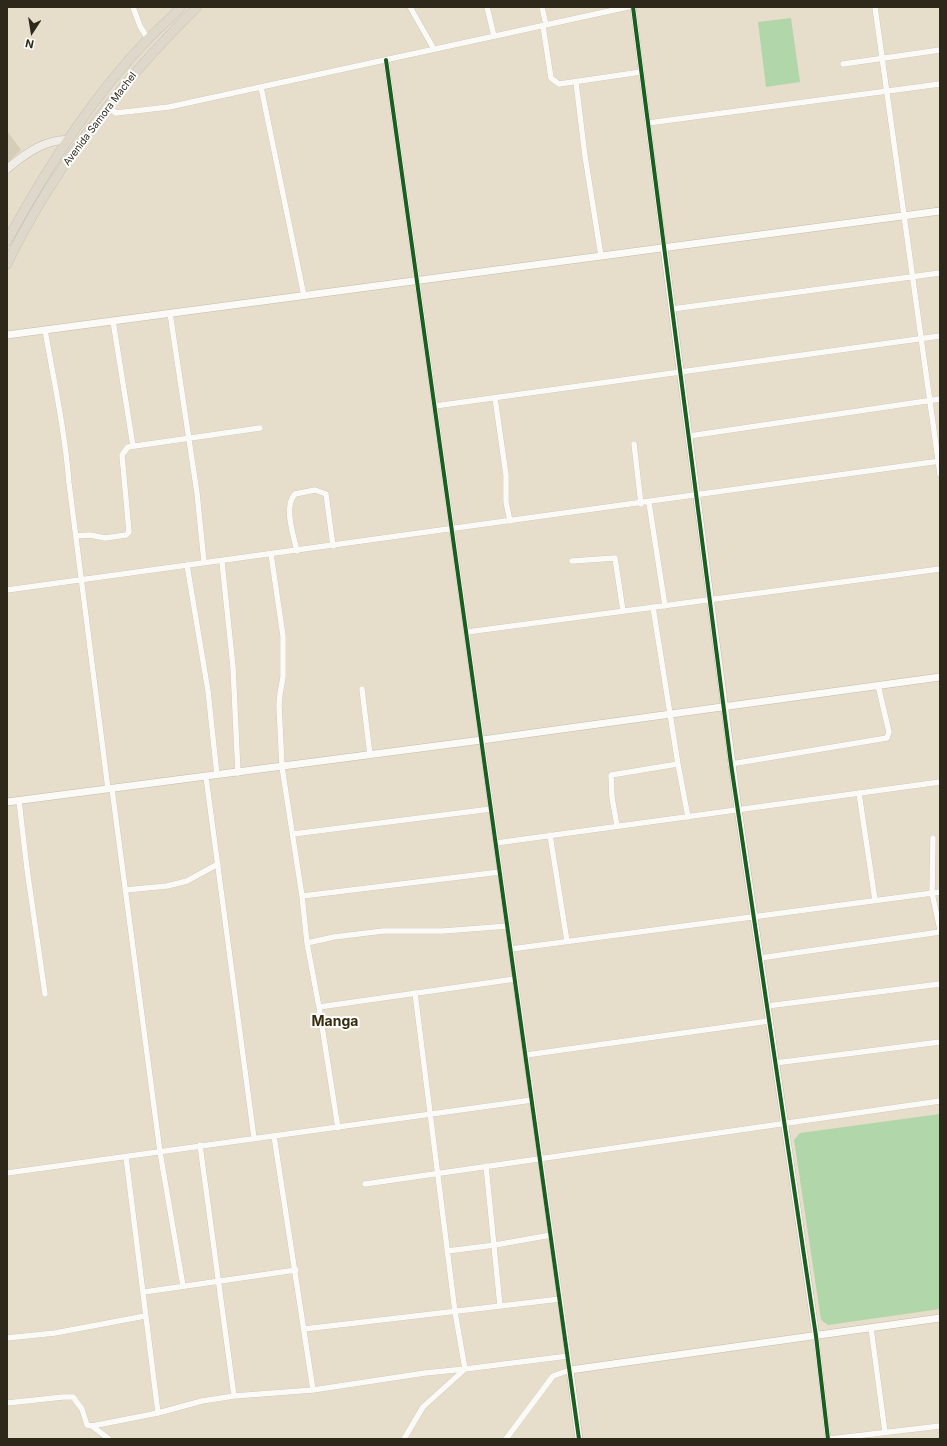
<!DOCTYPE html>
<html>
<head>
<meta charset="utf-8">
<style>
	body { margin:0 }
	#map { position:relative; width:947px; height:1446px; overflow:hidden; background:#e6decb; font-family:Inter,sans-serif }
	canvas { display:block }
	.frame { position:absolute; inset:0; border:8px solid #2e281b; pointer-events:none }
	.north { position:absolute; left:12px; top:12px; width:40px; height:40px; -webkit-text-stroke:3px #fff; paint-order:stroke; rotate:192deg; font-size:11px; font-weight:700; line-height:16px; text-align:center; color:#2e281b }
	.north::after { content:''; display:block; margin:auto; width:14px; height:18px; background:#2e281b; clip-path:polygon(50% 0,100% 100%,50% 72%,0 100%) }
</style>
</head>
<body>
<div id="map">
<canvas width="947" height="1446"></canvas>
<div class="frame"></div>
<div class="north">N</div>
</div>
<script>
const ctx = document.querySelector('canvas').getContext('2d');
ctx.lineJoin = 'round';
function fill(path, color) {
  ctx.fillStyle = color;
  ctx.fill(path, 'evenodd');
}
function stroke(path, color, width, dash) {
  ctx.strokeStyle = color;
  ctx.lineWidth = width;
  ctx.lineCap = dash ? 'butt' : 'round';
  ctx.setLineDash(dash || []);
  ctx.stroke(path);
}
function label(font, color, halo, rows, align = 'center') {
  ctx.font = font + ' Inter,sans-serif';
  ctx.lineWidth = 4;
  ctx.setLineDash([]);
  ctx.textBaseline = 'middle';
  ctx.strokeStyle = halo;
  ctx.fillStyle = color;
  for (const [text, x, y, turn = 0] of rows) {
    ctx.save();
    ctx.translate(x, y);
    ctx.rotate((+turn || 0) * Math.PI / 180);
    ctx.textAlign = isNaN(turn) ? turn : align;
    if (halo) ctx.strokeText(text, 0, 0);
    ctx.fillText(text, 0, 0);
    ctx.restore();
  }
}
const commercial = new Path2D(`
	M7,131L21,150L7,163Z`);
const green = new Path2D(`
	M791,18L800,82L766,87L758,22Z
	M940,1114V1309L828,1325L821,1320L794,1140L800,1133Z`);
const minor = new Path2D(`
	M133,7L140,26L148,39
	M410,7L434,49
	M487,7L494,36
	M542,7L546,25
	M633,7L664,248
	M875,7L940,474
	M543,26L551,78L559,84L641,72
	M386,60L570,1370L553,1376L506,1439
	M843,64L940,50
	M576,82L585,156L601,256
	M261,87L304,296
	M107,106L116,113L169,107L628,7
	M648,123L940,84
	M672,309L940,273
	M170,313L197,493L204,562
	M113,321L133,446
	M45,330C54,381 65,432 69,483L108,789
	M495,398L506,475V502L510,521
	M435,406L940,336
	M689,436L940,399
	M634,444L641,504
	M649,503L665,606
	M76,536L90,535L105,538L126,535L129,532L122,455L128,447L260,428
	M297,551C294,537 283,506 295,494L315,490L326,494L333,546
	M271,554L283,636V677L280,694L279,705L282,767L302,896L307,943L319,1007L338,1128
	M572,561L615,558L623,611
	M222,562L233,667L238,773
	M187,565L208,691L217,775
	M7,590L940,461
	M653,607L678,764L688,817
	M467,632L940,569
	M362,689L370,755
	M731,764L887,738L889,732L878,685
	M206,777L254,1138
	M112,789L160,1152L183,1286
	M859,793L875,900
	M19,801L27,869L45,994
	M617,826L612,797L611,775L678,764
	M293,834L491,809
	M550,835L567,941
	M933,838L932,893L940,930
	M496,843L940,782
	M125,890L167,886L187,881L218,864
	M302,896L500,872
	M307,943L334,937L383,931H443L508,926
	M511,949L940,892
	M760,958L940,932
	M767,1006L940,984
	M319,1007L515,979
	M526,1055L769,1021
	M775,1063L940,1042
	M274,1136L313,1390
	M200,1145L234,1396
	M126,1157L158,1413
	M486,1166L500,1306
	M7,1173L532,1100
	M365,1184L940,1101
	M447,1251L495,1245L551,1235
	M144,1292L296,1270
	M871,1328L885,1432
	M304,1329L560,1299
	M816,1336L828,1439
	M7,1338L55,1333L145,1316
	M7,1403L63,1397H73L82,1409L87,1425L92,1426L158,1413L202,1401L234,1396L313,1390L425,1373L465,1369L455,1312L415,993
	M92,1426L109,1439
	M404,1439L423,1407L465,1369L568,1356
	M830,1439L940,1426`);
const tertiary = new Path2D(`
	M664,248L738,809L816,1336
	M7,335L940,211
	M7,802L482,740L940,677
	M579,1439L570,1370L940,1318`);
const secondary = new Path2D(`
	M7,169C23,155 45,139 67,140`);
const trunk = new Path2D(`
	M7,241C46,169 91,98 148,39C159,28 171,18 181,7
	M7,264C54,167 121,82 197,7`);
const cycleway = new Path2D(`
	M633,7L731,764L816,1336L828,1439
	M386,60L579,1439`);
const streetNames = [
	["Avenida Samora Machel",100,119,-53]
];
const districtNames = [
	["Manga",335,1022]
];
fill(commercial, '#d6cdb9');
fill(green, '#b1d6a9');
stroke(minor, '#c1bbab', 6);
stroke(tertiary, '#c1bbab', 8);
stroke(secondary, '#c1bbab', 9);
stroke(trunk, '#c4c0b7', 10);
stroke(minor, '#fbfaf7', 5.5);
stroke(tertiary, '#fbfaf7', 7);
stroke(secondary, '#f0ede7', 8);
stroke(trunk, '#ded8cb', 9);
stroke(cycleway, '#1b5e20', 4);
label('10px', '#2e281b', '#fff', streetNames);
label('bold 14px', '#372b0c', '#fff', districtNames);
</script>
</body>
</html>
